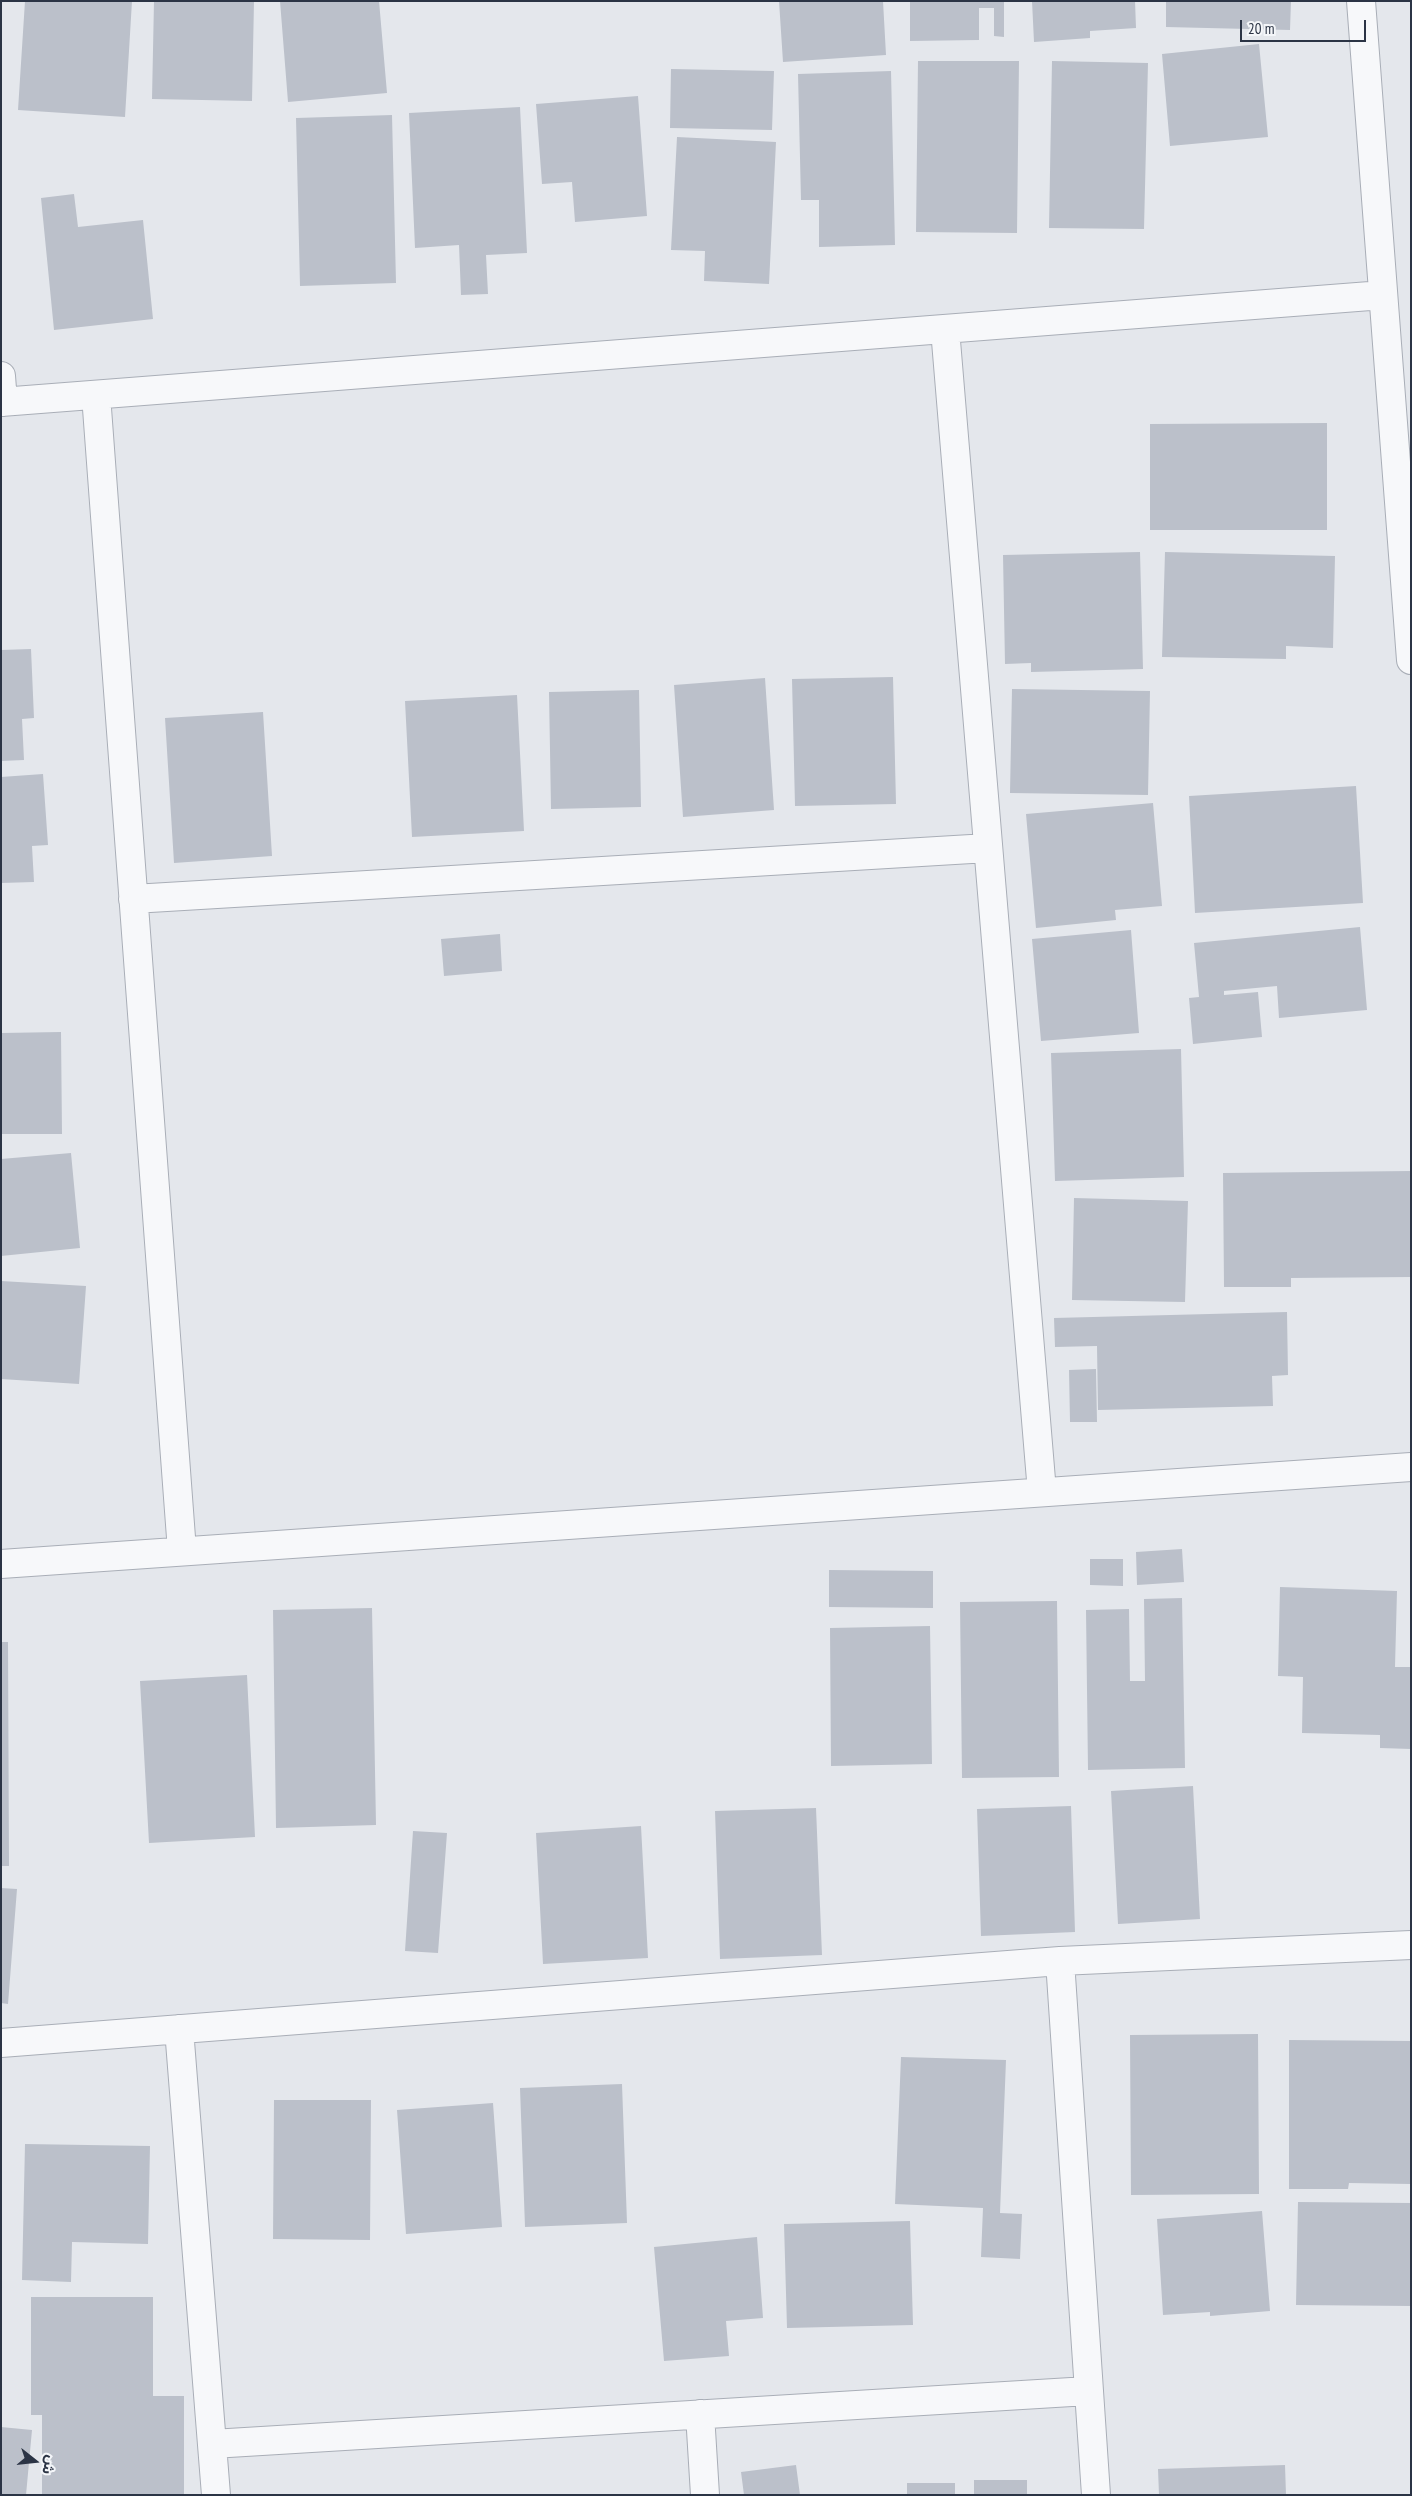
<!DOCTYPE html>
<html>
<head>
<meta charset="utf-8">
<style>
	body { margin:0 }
	#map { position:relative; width:1412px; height:2496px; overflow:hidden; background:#e4e7ec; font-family:"PT Sans Narrow","Noto Sans Arabic",sans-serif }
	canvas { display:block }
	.frame { position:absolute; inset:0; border:2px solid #2b3445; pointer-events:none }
	.north { position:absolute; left:10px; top:2436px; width:50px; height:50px; -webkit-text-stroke:4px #f4f6f9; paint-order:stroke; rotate:106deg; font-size:14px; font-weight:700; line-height:20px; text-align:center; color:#2b3445 }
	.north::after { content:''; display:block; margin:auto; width:18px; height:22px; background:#2b3445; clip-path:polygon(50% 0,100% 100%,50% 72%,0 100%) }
	.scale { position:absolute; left:1240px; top:20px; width:126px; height:22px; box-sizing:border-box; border:2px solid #2b3445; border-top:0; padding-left:6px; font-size:15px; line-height:18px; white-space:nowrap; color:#2b3445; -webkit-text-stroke:4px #f4f6f9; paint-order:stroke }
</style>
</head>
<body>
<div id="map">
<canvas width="1412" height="2496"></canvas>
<div class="frame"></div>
<div class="north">ش</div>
<div class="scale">20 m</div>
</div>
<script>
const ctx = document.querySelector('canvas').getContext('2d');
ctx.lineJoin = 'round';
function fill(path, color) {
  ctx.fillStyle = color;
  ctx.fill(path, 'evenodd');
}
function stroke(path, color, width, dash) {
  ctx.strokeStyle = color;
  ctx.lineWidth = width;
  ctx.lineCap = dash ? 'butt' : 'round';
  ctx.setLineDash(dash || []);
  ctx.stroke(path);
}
const building = new Path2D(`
	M25,1H132L125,117L18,110Z
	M154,1H254L252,101L152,99Z
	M280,1H379L387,93L288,102Z
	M779,1H883L886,55L783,62Z
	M910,1H1004V37L994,36V8H979V40L910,41Z
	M1032,1H1135L1136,28L1090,31V38L1034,42Z
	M1166,1H1291L1290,30L1166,27Z
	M1259,44L1268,137L1170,146L1162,54Z
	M918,61H1019L1017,233L916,232Z
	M1052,61L1148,63L1144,229L1049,228Z
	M671,69L774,71L772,130L670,128Z
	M891,71L895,245L819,247V200H801L798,74Z
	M638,96L647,216L575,222L572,182L542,184L536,104Z
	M520,107L527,253L486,255L488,294L461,295L459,245L415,248L409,113Z
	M392,115L396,283L300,286L296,118Z
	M677,137L776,142L769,284L704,281L705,251L671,250Z
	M74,194L78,227L143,220L153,319L54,330L41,198Z
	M1327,423V530H1150V424Z
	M1140,552L1143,669L1031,672V663L1005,664L1003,555Z
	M1165,552L1335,556L1333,648L1286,646V659L1162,657Z
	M31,649L34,718L22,719L24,760L1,761V650Z
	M893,677L896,804L795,806L792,679Z
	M765,678L774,810L683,817L674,685Z
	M1012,689L1150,691L1148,795L1010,793Z
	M639,690L641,807L551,809L549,692Z
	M517,695L524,831L412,837L405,701Z
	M263,712L272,856L174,863L165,718Z
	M43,774L48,845L32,846L34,882L1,883V777Z
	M1356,786L1363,903L1195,913L1189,796Z
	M1153,803L1162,906L1115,910L1116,920L1036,928L1026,814Z
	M1360,927L1367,1010L1279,1018L1277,986L1224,991V995L1258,992L1262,1037L1193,1044L1189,998L1199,997L1194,943Z
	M1131,930L1139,1033L1041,1041L1032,939Z
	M500,934L502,971L444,976L441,939Z
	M61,1032L62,1134H1V1033Z
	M1181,1049L1184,1177L1055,1181L1051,1053Z
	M71,1153L80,1248L1,1256V1159Z
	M1411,1171V1277L1291,1278V1287H1224L1223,1173Z
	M1074,1198L1188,1201L1185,1302L1072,1300Z
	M1,1281L86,1286L79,1384L1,1379Z
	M1287,1312L1288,1375L1272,1376L1273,1406L1098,1410L1097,1346L1055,1347L1054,1318Z
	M1096,1369L1097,1422H1070L1069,1370Z
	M1182,1549L1184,1582L1137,1585L1136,1552Z
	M1090,1559H1123V1586L1090,1585Z
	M829,1570L933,1571V1608L829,1607Z
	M1280,1587L1397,1591L1395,1667H1411V1749L1380,1748V1735L1302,1733L1303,1677L1278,1676Z
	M1182,1598L1185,1768L1088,1770L1086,1610L1129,1609L1130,1681H1145L1144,1599Z
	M1057,1601L1059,1777L962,1778L960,1602Z
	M372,1608L376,1825L276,1828L273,1610Z
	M930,1626L932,1764L831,1766L830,1628Z
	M1,1642H8L9,1866H1Z
	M247,1675L255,1837L149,1843L140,1681Z
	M1193,1786L1200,1919L1118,1924L1111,1791Z
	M1071,1806L1075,1932L981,1936L977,1809Z
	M816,1808L822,1955L720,1959L715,1811Z
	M641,1826L648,1958L543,1964L536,1833Z
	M413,1831L447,1833L438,1953L405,1951Z
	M1,1888L17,1889L8,2004L1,2003Z
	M1258,2034L1259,2194L1131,2195L1130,2035Z
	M1289,2040L1411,2041V2184L1349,2183L1348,2189H1289Z
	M901,2057L1006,2060L1000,2213L1022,2214L1020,2259L981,2257L983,2208L895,2204Z
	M622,2084L627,2223L525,2227L520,2088Z
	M274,2100H371L370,2240L273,2239Z
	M493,2103L502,2227L406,2234L397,2110Z
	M25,2144L150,2146L148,2244L72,2242L71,2282L22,2280Z
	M1298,2202L1411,2203V2306L1296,2305Z
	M1262,2211L1270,2311L1210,2316V2312L1163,2315L1157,2219Z
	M910,2221L913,2325L787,2328L784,2224Z
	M757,2237L763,2318L726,2321L729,2356L664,2361L654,2247Z
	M31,2297H153V2396H184V2495H42V2415H31Z
	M1,2427L32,2430L26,2495H1Z
	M796,2465L800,2495H744L741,2472Z
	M1285,2465L1286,2495H1159L1158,2469Z
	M974,2480H1027V2495H974Z
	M907,2483H955V2495H907Z`);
const minor = new Path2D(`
	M1361,1L1411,660
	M945,329L1042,1492
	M1,376L3,402
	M96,395L182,1551
	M1,402L1383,295
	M133,899L988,848
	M1,1564L1411,1467
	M1060,1961L1411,1945
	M179,2029L216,2495
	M1,2043L1060,1961L1096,2495
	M700,2414L705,2495
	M212,2444L1088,2391`);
fill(building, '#bbc0ca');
stroke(minor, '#a9aeb7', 30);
stroke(minor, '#f7f8fa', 28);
</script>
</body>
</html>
